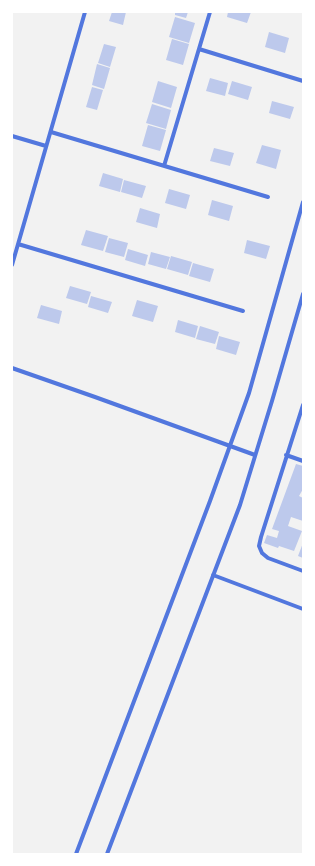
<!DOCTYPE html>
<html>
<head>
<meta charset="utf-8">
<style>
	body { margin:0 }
	#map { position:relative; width:315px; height:866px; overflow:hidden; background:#f2f2f2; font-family:Lato,sans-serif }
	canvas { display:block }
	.frame { position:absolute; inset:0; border:13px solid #fff; pointer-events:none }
</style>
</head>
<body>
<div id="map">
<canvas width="315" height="866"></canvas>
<div class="frame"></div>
</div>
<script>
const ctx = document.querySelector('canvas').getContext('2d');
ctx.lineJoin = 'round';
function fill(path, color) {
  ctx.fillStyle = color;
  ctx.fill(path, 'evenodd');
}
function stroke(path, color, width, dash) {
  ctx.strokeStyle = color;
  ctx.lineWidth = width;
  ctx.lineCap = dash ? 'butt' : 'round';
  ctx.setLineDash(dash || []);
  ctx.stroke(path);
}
const building = new Path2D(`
	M112,12H126L123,25L109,21Z
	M175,12H188L186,18L175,15Z
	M228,12H251L247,23L227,17Z
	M175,17L195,23L189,43L169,37Z
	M269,32L289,38L285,53L265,47Z
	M172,39L189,44L183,65L166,60Z
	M104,44L116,47L110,67L98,63Z
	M97,64L110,68L104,89L92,85Z
	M210,78L228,83L225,96L206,91Z
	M158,81L177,87L171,108L152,102Z
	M232,81L252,87L248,100L228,94Z
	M92,87L103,90L97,110L86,107Z
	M272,101L294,107L290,119L269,113Z
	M152,104L171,110L166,129L146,123Z
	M148,125L166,130L160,151L142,146Z
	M262,145L281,150L276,169L256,163Z
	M214,148L234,153L230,166L210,161Z
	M103,173L123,179L120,192L99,186Z
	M124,180L146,186L142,198L121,192Z
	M169,189L190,195L186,209L165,203Z
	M212,200L233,206L229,221L208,215Z
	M140,208L160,214L157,228L136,222Z
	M86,230L108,236L103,251L81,245Z
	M109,238L128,243L124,257L105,252Z
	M247,240L270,246L266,259L244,253Z
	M128,249L148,255L145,266L125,260Z
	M151,252L170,257L166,269L148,264Z
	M171,256L192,262L188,275L167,269Z
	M193,263L214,269L210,282L189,276Z
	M70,286L91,292L87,304L66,298Z
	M91,296L112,302L108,313L88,307Z
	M137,300L158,306L153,322L132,316Z
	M41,305L62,311L59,324L37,318Z
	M178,320L198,326L195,338L175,332Z
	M200,326L219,332L215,344L196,339Z
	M219,336L240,342L236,355L216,349Z
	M296,464L303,466V489L299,496L303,498V521L291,517L288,526L302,531L294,551L279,546L278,548L264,543L267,535L277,538L279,531L272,529Z
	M303,543V558L298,556Z`);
const minor = new Path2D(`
	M199,49L303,81
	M51,132L268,197
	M12,136L46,146
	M164,166L210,12
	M18,244L243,311
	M12,265L85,12
	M12,368L95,397L255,455
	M303,405L261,537L259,546L262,553L268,558L303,571
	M286,455L303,461
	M213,575L303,609
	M76,854L210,501L249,393L303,202
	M107,854L240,505L272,401L303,294`);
fill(building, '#bdc9ec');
stroke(minor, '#5277de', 4);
</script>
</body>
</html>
